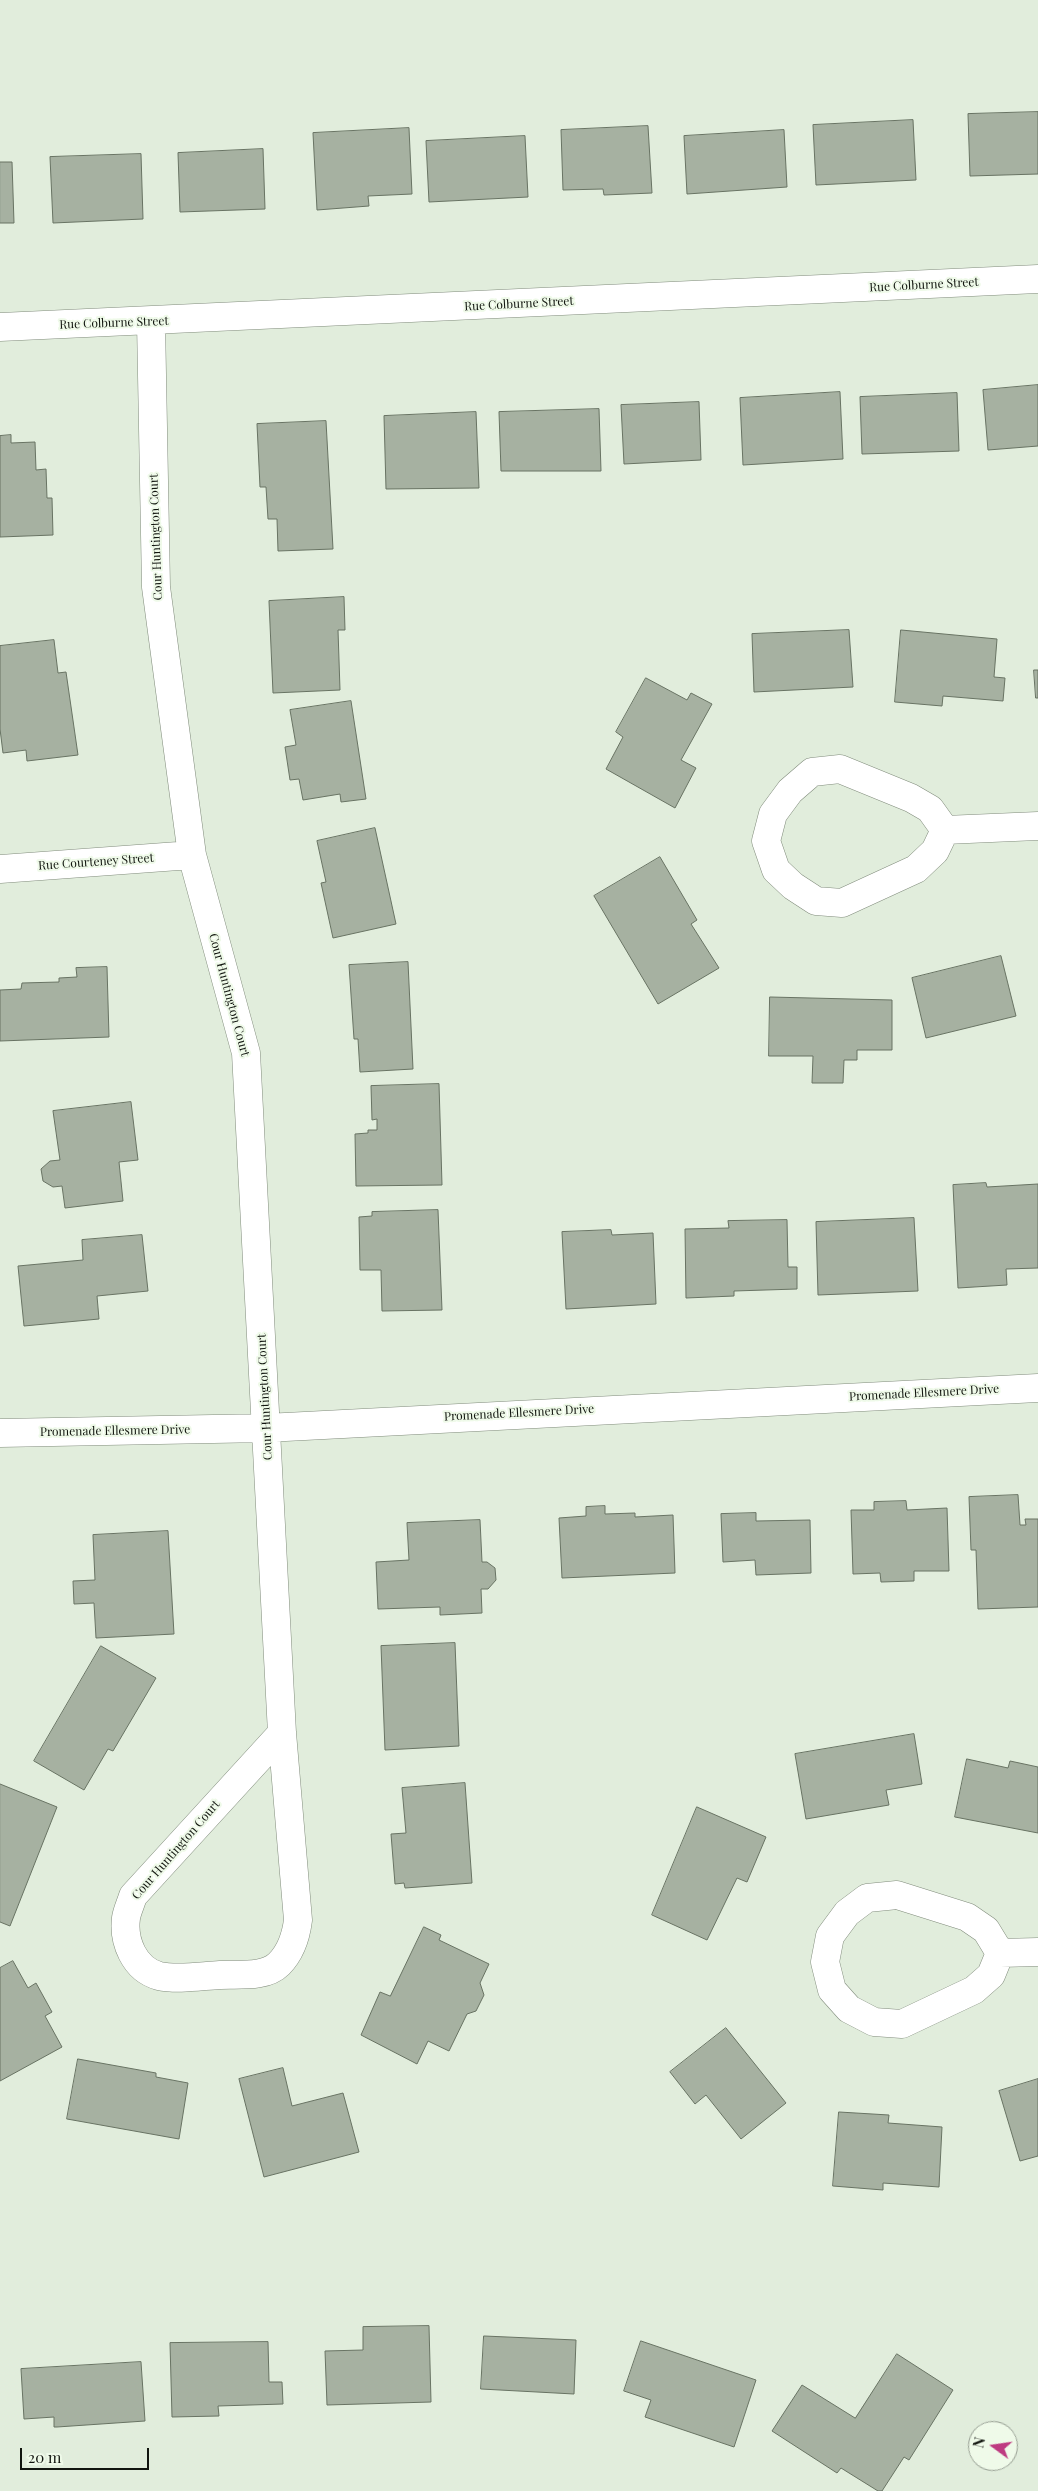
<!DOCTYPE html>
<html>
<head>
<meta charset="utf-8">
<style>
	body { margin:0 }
	#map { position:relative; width:1038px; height:2491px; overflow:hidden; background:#e1eddc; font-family:"Playfair Display",serif }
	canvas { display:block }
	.north { position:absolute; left:968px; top:2421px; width:50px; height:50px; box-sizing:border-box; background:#effae9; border:1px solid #969e92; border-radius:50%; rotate:284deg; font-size:14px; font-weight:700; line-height:20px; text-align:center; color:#11150f }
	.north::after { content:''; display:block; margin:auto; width:18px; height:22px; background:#be3b81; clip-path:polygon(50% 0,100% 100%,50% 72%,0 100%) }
	.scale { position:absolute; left:20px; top:2448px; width:129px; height:22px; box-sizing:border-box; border:2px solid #11150f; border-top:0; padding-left:6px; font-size:15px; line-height:18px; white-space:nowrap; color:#11150f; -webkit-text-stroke:4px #effae9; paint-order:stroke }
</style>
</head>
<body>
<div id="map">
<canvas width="1038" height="2491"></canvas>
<div class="north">N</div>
<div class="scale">20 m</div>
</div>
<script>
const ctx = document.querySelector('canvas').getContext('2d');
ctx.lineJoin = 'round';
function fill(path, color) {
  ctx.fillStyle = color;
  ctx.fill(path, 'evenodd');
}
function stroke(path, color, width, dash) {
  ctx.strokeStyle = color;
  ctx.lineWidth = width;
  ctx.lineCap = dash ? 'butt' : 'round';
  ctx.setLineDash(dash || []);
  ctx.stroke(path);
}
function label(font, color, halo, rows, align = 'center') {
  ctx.font = font + ' "Playfair Display",serif';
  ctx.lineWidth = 4;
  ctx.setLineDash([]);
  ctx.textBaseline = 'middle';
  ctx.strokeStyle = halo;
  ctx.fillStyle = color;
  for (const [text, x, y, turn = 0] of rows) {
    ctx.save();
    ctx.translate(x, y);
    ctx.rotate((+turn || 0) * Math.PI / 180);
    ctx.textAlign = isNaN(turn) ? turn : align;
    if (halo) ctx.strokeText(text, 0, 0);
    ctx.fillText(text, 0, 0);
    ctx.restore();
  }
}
const building = new Path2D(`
	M1038,112V174L970,176L968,114Z
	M913,120L916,180L816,185L813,125Z
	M648,126L652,193L604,195L603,189L563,190L561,130Z
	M409,128L412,194L368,196L369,206L317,210L313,133Z
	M784,130L787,187L687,194L684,136Z
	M525,136L528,197L429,202L426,141Z
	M263,149L265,209L180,212L178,153Z
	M141,154L143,219L53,223L50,157Z
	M0,162H12L14,223H0Z
	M1038,385V446L988,450L983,390Z
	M840,392L843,459L743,465L740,398Z
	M957,393L959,451L862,454L860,397Z
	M699,402L701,460L624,464L621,405Z
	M599,409L601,471H501L499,412Z
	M476,412L479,488L386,489L384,416Z
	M326,421L333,549L278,551L277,519H268L266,487H260L257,424Z
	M11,435V443L35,442L36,470L46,469L47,498H52L53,535L0,537V436Z
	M344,597L345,630H338L340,690L273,693L269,601Z
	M849,630L853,687L754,692L752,634Z
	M901,630L997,639L994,677L1005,678L1003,701L943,696L942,706L895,702Z
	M54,640L58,673L66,672L78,755L27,761L26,750L3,753L0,729V646Z
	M1034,670H1038V698H1036Z
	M646,678L687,700L691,693L712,704L681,760L696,768L675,808L606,769L623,737L616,732Z
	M351,701L366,799L341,802L340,794L303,800L299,779L290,780L285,747L296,745L290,710Z
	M375,828L396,924L333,938L321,883L326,882L317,841Z
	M660,857L697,920L691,924L719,968L658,1004L594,896Z
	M1001,956L1016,1016L926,1038L912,978Z
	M408,962L413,1069L360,1072L358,1039H354L349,965Z
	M107,967L109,1037L0,1041V990L21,989L22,983L59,982V978L77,977L76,968Z
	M770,997L892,1000V1050H857V1060H844L843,1083H812L813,1056H769Z
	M439,1084L442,1185L356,1186L355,1134L368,1133V1130H377V1119L372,1120L371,1086Z
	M131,1102L138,1160L119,1162L123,1201L65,1208L62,1186L53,1187L43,1181L41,1169L50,1161L60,1160L53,1111Z
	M986,1183L987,1187L1038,1184V1268L1006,1269L1007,1285L958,1288L953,1185Z
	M438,1210L442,1310L382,1311L381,1270H360L359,1217L372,1216V1212Z
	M914,1218L918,1291L818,1295L816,1222Z
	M787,1220L788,1267H797V1289L734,1291V1296L686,1298L685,1229L729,1228L728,1221Z
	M611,1230L612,1235L653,1233L656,1304L566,1309L562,1232Z
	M142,1235L148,1291L97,1296L99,1319L24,1326L18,1266L83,1260L82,1240Z
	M1018,1495L1020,1525H1026L1025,1519H1038V1607L978,1609L976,1550H971L969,1497Z
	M906,1501L907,1510L947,1508L949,1571H914V1581L881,1582L880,1573L853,1574L851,1510H874V1502Z
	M605,1506V1514L635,1513V1517L673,1515L675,1573L562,1578L559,1518L586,1516V1507Z
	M756,1513V1521L810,1520L811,1573L756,1575L755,1560L723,1562L721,1514Z
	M480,1520L482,1562H487L495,1568L496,1580L488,1589H481L482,1613L440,1615V1607L378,1609L376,1562L409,1560L407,1523Z
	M168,1531L174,1634L96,1638L94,1603L74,1604L73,1581L95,1580L93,1535Z
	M455,1643L459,1746L385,1750L381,1646Z
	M101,1646L156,1678L113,1751L108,1749L84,1790L34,1761Z
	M914,1734L922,1784L886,1790L889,1805L806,1819L795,1754Z
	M967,1759L1008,1768L1010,1761L1038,1767V1833L955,1817Z
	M465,1783L472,1883L405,1888L404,1883L395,1884L391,1834L406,1833L402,1788Z
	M0,1784L57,1807L10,1926L0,1922Z
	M697,1807L766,1837L747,1882L737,1878L707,1940L652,1915Z
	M424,1927L441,1935L439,1940L489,1964L480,1983L484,1995L476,2011L467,2014L449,2051L428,2041L417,2064L361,2035L380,1992L390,1996Z
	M13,1961L28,1988L36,1983L52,2012L45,2016L62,2047L0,2081V1968Z
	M726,2028L786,2103L741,2139L706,2095L695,2104L670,2072Z
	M78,2059L156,2073V2077L188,2083L179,2139L67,2119Z
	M283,2068L292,2106L343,2093L359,2152L264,2177L239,2079Z
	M1038,2079V2156L1020,2161L999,2091Z
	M839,2112L889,2115L888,2123L942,2127L939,2187L883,2183V2190L833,2186Z
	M429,2326L431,2402L327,2405L325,2351L363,2350V2327Z
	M484,2336L576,2340L574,2394L481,2389Z
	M641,2341L756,2380L734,2447L645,2417L651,2400L624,2391Z
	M268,2342L269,2382H282L283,2404L218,2406L219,2416L172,2417L170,2343Z
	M897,2354L953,2390L909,2460L904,2457L882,2491H878L841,2468L837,2473L772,2431L802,2385L855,2418Z
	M141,2362L145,2421L57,2427H54V2417L24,2419L21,2369Z`);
const minor = new Path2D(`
	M151,322L156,587L192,855L246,1053L282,1733L298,1920C296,1936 291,1952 279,1964C265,1978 238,1974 220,1975C201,1976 178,1980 159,1976C134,1969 123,1941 126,1918C127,1911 131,1903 133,1896L282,1733
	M0,327L1038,279
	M840,769L911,798L930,809L945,830L935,851L916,869L842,903L816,901L793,886L776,870L766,841L773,814L790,791L812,772Z
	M945,830L1038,826
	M0,869L192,855
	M0,1433L266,1428L1038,1388
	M897,1895L967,1917L986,1930L1000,1953L991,1975L974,1990L902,2024L874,2022L849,2009L832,1990L825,1962L830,1936L847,1913L867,1898Z
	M1000,1953L1038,1952`);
const streetNames = [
	["Rue Colburne Street",924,285,-3],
	["Rue Colburne Street",519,304,-3],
	["Rue Colburne Street",114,323,-2],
	["Cour Huntington Court",156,537,-92],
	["Rue Courteney Street",96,862,-4],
	["Cour Huntington Court",229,995,75],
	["Promenade Ellesmere Drive",924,1393,-3],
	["Cour Huntington Court",265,1397,-93],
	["Promenade Ellesmere Drive",519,1413,-3],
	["Promenade Ellesmere Drive",115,1431,-1],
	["Cour Huntington Court",176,1850,-49]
];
fill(building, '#a6b1a1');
stroke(building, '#687363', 1);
stroke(minor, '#818c7c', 29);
stroke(minor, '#fff', 28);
label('12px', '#11150f', '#effae9', streetNames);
</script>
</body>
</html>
